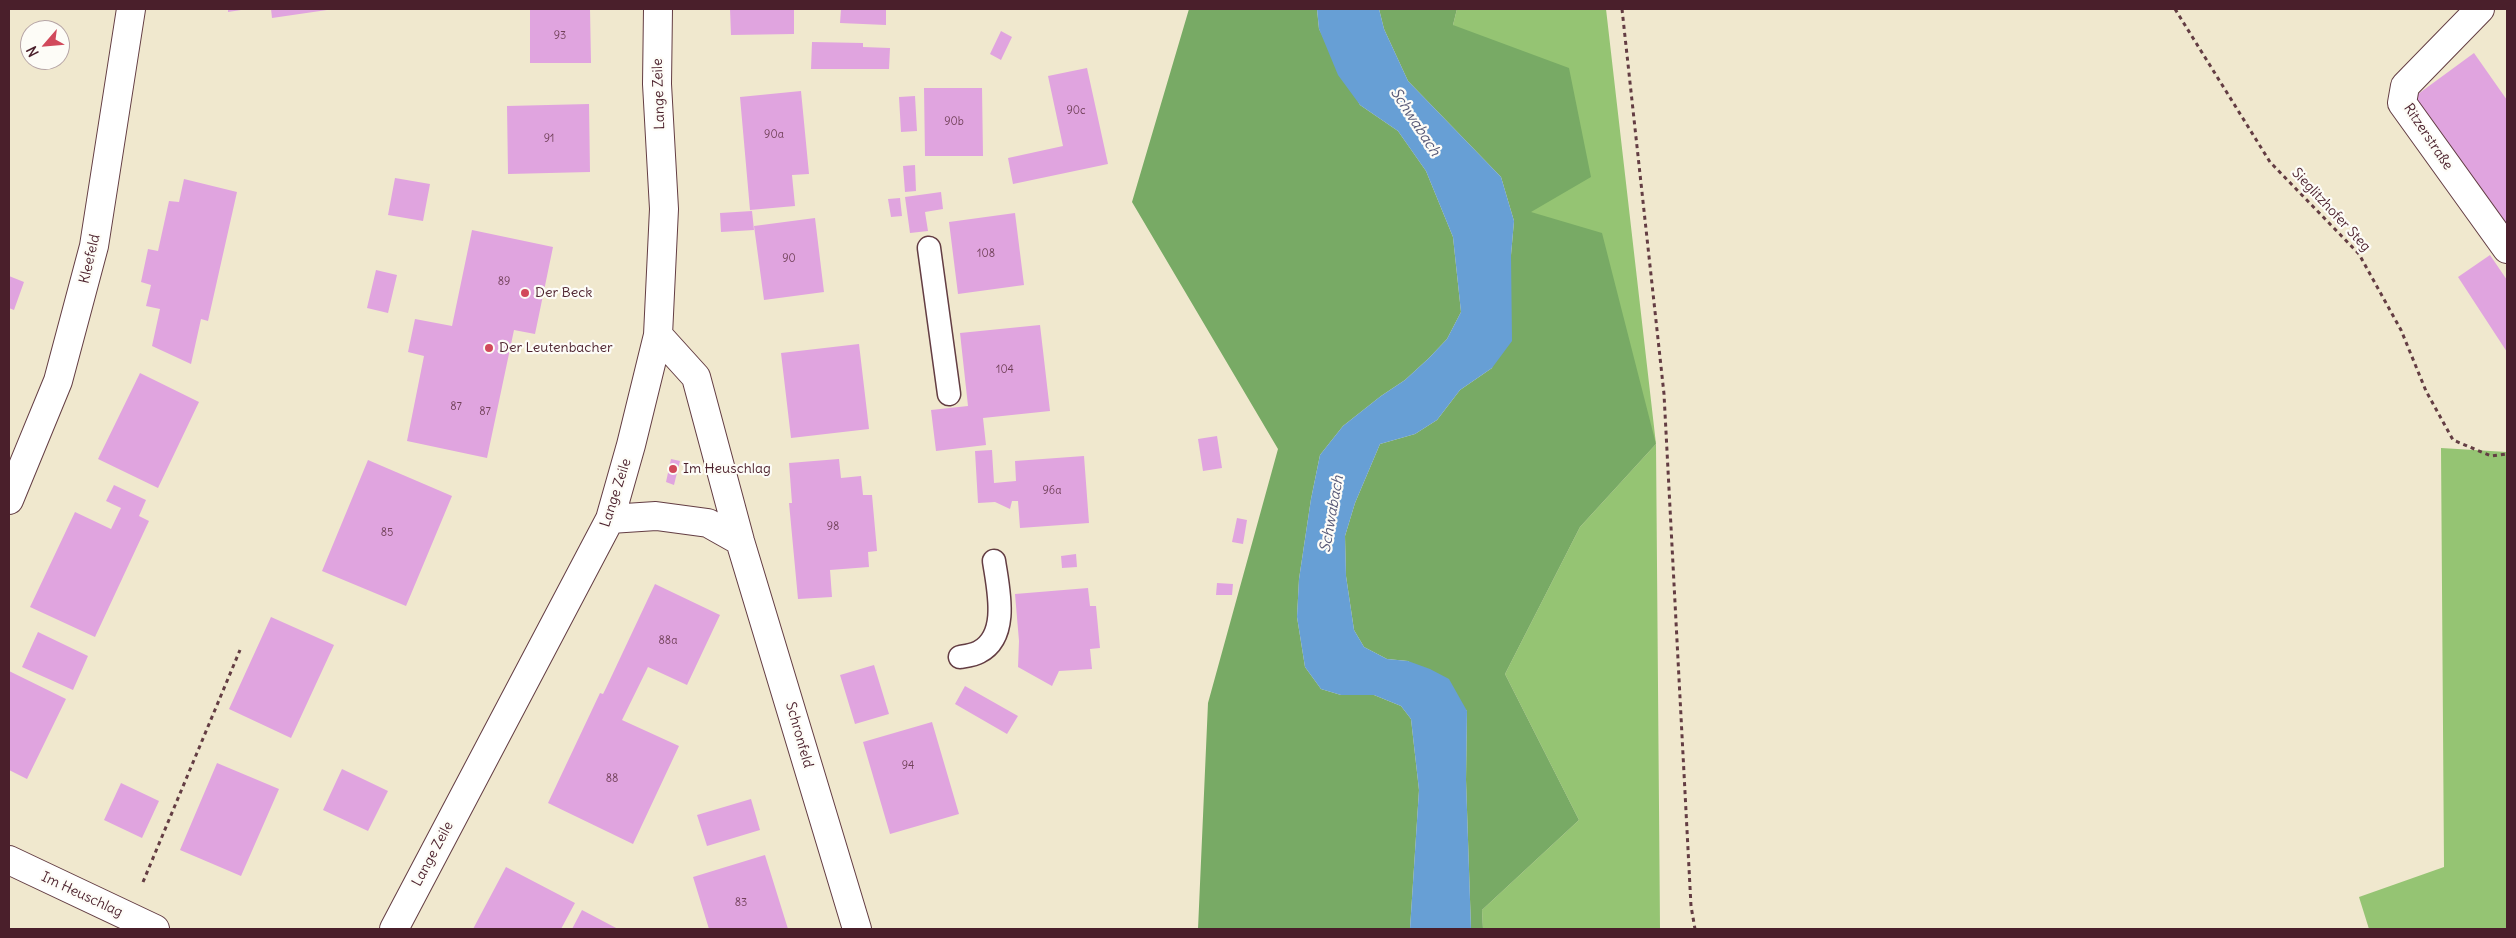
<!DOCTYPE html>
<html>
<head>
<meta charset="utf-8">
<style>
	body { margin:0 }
	#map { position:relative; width:2516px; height:938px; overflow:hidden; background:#f0e8ce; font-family:Delius,sans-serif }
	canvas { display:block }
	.frame { position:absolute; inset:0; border:10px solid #4a1f2b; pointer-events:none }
	.north { position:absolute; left:20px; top:20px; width:50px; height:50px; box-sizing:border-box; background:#fdfcf7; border:1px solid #b5a4a5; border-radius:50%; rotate:243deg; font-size:14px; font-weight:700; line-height:20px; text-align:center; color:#4a1f2b }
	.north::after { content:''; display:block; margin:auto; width:18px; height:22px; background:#d1495b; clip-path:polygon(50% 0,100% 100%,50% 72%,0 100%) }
</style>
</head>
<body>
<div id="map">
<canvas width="2516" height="938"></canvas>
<div class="frame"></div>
<div class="north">N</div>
</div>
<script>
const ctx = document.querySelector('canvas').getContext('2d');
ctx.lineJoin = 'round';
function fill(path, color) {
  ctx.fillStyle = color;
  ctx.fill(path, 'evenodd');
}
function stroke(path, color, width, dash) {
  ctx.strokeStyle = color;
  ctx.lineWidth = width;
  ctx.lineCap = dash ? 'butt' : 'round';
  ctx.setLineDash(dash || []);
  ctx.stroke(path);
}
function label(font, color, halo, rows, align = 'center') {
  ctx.font = font + ' Delius,sans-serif';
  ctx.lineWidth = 4.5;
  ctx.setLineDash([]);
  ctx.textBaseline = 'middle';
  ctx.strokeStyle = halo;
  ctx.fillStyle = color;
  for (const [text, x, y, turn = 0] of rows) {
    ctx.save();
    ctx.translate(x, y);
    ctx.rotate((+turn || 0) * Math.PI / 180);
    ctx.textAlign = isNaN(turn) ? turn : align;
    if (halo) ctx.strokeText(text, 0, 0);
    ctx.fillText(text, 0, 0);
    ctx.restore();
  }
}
const green = new Path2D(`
	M1457,9H1606L1656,444L1660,928L1655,929H1483L1482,910L1579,820L1505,674L1580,527L1656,444L1530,212L1453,25Z
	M2441,448L2507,452V929H2369L2359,897L2444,867Z`);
const forest = new Path2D(`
	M1189,9H1317L1319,29L1360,105L1398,131L1426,171L1453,237L1461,312L1447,339L1429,358L1405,380L1381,396L1343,426L1320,455L1311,499L1299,579L1297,617L1305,667L1321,689L1341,695H1374L1401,706L1411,719L1419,790L1410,929H1198L1208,703L1278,449L1132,202Z
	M1379,9H1457L1453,25L1569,68L1591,177L1531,212L1602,233L1656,444L1580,527L1505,674L1579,820L1482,910L1483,929H1471L1466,780L1467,711L1408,661L1387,659L1364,647L1354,630L1346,576L1345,536L1355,503L1380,444L1415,434L1437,420L1460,390L1492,368L1511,255L1514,221L1501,177L1408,81L1384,29Z`);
const water = new Path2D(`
	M1317,9H1379L1384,29L1408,81L1501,177L1514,221L1511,255L1512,341L1492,368L1460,390L1437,420L1415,434L1380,444L1355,503L1345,536L1346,576L1354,630L1364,647L1387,659L1408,661L1430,669L1449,679L1467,711L1466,780L1471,929H1410L1419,790L1411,719L1401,706L1374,695H1341L1321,689L1305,667L1297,617L1299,579L1311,499L1320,455L1343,426L1381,396L1405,380L1429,358L1447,339L1461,312L1453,237L1426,171L1398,131L1360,105L1338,75L1319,29Z`);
const building = new Path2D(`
	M228,9H241V10L228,12Z
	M271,9H327V10L272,18Z
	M530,9H590L591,63H530Z
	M730,9H794V34L731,35Z
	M841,9H886V25L840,23Z
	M1001,31L1012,37L1001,60L990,54Z
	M812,42L863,43V47L890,48L889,69H811Z
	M2474,53L2507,100V224L2414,97Z
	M1087,68L1108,164L1013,184L1008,158L1063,146L1048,76Z
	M924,88H982L983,156H925Z
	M801,91L809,174L792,175L795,206L750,210L740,97Z
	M915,96L917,131L901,132L899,97Z
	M589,104L590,172L508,174L507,106Z
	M915,165L916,191L905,192L903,166Z
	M395,178L430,184L423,221L388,215Z
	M184,179L237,192L208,321L201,319L191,364L152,346L160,309L146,306L151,285L141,282L148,249L158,251L169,201L179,202Z
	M941,192L943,209L925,212L928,231L910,233L905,197Z
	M900,198L902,216L891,217L888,199Z
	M752,211L754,230L721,232L720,213Z
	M1015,213L1024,285L958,294L949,222Z
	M815,218L824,292L764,300L754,226Z
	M472,230L553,247L535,334L514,330L487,458L407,441L424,356L408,352L415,319L452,326Z
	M2490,255L2507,280V352L2458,277Z
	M376,270L397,275L388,313L367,308Z
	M9,276L24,282L14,310L9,308Z
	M1040,325L1050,411L983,418L986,445L936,451L931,410L968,406L960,333Z
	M859,344L869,429L791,438L781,353Z
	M140,373L199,402L158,488L98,459Z
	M1217,436L1222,468L1203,471L1198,439Z
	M992,450L994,483L1016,481L1015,461L1084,456L1089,523L1020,528L1018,501H1012L1010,509L995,502L978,503L975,451Z
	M671,459L680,461L674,485L666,482Z
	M839,459L841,478L861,476L863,495H872L877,551L868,552L869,567L830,570L832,597L798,599L789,503H792L789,463Z
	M368,460L452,496L406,606L322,571Z
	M114,485L146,500L139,516L149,521L95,637L30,607L75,512L111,529L121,508L106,501Z
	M1237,518L1247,520L1243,544L1232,542Z
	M1076,554L1077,567L1062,568L1061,556Z
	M1217,583L1233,584L1232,595H1216Z
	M655,584L720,615L687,685L648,667L622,720L679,746L633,844L548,803L600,693L603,694L606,688Z
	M1088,588L1090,606H1096L1100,648L1090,649L1092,669L1059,671L1052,686L1018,667L1019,641L1015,594Z
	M271,617L334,645L291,738L229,709Z
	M38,632L88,656L73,690L22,667Z
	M874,665L889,714L855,724L840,675Z
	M9,671L66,699L27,779L9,770Z
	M965,686L1018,716L1007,734L955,704Z
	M932,722L959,814L890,834L863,742Z
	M217,763L279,789L241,876L180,850Z
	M342,769L388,791L368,831L323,810Z
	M121,783L159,801L142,838L104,820Z
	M751,799L760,830L707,846L697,815Z
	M765,855L788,929H709L693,877Z
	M506,867L575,903L561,929H473Z
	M582,910L618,929H572Z`);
const path = new Path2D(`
	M1622,9L1664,394L1691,906L1695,929
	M2175,9L2270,162L2359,254L2401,330L2426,391L2453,440L2491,456L2507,454
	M143,882L240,650`);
const service = new Path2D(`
	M929,248L949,394
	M960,657C966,656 974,655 979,652C1010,636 998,588 994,561`);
const minor = new Path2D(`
	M2480,9L2405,86L2402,103L2507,249
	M658,335L696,377L740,541L857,929
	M9,500L58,381L94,246L131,9
	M610,519L656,516L708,523L740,541
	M9,860L155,929
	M394,929L610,519L631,445L658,335L664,209L657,84L658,9`);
const markers = [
	[525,293,5,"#d1495b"],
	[489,348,5,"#d1495b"],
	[673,469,5,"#d1495b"]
];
const numberNames = [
	["93",560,36],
	["90c",1076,111],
	["90b",954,122],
	["90a",774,135],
	["91",549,139],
	["108",986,254],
	["90",789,259],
	["89",504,282],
	["104",1005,370],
	["87",456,407],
	["87",485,412],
	["96a",1052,491],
	["98",833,527],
	["85",387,533],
	["88a",668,641],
	["94",908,766],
	["88",612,779],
	["83",741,903]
];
const streetNames = [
	["Lange Zeile",659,94,-92],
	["Ritzerstraße",2428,137,56],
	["Sieglitzhofer Steg",2331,210,47],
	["Kleefeld",90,259,-77],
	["Lange Zeile",616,493,-72],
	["Schronfeld",799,735,74],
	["Lange Zeile",433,854,-62],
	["Im Heuschlag",82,895,25]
];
const poiNames = [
	["Der Beck",535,293],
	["Der Leutenbacher",499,348],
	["Im Heuschlag",683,469]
];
const waterNames = [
	["Schwabach",1415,122,57],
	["Schwabach",1332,514,-80]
];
fill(green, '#95c473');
fill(forest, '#78aa65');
fill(water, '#679fd5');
fill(building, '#e0a4df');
stroke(service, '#633d43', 25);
stroke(minor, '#633d43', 30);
stroke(path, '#633d43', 3, [4, 4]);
stroke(service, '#fff', 22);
stroke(minor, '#fff', 28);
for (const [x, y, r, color] of markers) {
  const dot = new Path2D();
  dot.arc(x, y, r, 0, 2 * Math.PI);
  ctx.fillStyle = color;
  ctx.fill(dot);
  stroke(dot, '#fdfcf7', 2);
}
label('11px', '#704058', null, numberNames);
label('14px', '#4a1f2b', '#fdfcf7', streetNames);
label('14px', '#4a1f2b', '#fdfcf7', poiNames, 'left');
label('italic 15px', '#575977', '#fdfcf7', waterNames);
</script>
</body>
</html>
